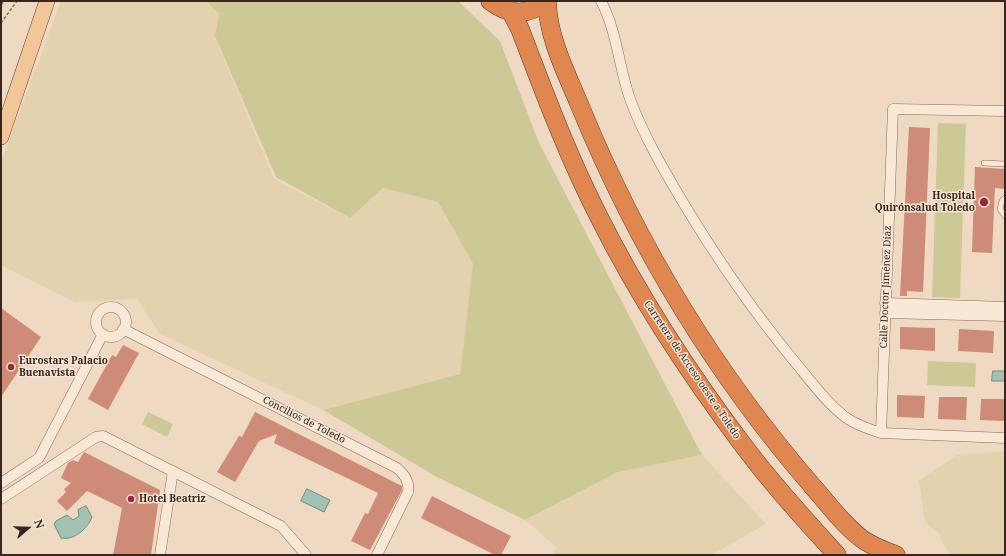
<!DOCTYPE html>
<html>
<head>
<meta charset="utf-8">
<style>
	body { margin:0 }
	#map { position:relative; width:1006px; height:556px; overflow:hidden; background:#efd9c2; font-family:"Noto Serif",serif }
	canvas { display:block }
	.frame { position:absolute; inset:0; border:2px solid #38251d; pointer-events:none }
	.north { position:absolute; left:8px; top:508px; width:40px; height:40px; -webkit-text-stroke:3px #f6e5d2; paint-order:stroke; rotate:70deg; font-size:11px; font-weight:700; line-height:16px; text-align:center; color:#38251d }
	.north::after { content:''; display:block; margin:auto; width:14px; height:18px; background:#38251d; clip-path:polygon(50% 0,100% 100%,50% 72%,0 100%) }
</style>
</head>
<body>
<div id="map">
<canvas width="1006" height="556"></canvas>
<div class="frame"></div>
<div class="north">N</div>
</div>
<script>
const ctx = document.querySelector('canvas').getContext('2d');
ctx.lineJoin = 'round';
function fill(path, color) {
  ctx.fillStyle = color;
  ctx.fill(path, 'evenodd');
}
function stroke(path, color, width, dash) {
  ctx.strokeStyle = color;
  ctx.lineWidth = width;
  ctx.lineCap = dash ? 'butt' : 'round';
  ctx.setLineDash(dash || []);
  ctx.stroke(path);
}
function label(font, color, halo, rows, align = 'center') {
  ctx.font = font + ' "Noto Serif",serif';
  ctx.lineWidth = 3;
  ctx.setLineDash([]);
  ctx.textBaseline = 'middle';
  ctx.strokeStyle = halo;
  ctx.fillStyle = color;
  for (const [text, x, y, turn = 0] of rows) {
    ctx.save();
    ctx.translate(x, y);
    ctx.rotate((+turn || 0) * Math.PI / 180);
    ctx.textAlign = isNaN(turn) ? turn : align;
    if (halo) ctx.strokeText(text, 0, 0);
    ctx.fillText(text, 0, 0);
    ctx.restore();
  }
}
const farmland = new Path2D(`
	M61,1H206L219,14L215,37L274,179L350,218L383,188L438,202L473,264L460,374L323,410L160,334L137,299L75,302L1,265V162Z
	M1005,451V555H951L944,546L939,533L925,523L919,480L957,455Z
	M702,455L766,524L711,555H553L556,547L525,520L618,472Z`);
const green = new Path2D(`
	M206,1H458L500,41L539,143L702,455L618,472L525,520L437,477L323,410L460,374L473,264L438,202L383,188L350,218L276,177L215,36L219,14Z
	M938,123L966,124L960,298L932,297Z
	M928,361L976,363L975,387L927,385Z
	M148,412L173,424L167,437L142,424Z`);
const water = new Path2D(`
	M993,371H1005V381H992Z
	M307,489L330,500L324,512L301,501Z
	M86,506L92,517C88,528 74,541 61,538L54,524L56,521L67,515L73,520L79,516L78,510Z`);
const building = new Path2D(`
	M909,127L930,128L923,292L907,291V296H900Z
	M975,167L1005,169V189L995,188L992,253L972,252Z
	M1,308L41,337L1,397Z
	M900,327L935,328V351L900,349Z
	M959,329L994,331L993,353L958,351Z
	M123,345L139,353L108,410L88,399L112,355L116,357Z
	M897,395L925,396L924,418L897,417Z
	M939,397H967L966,420L938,419Z
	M981,399H1005V421L980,420Z
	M255,412L402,486V490L370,550L351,541L365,513L368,514L378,493L274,443L277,434L259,441L235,482L217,472L239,436L242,437Z
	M84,452L160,490L151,555H113L122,508L87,491L67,511L57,501L66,492L64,489L71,483L61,478L68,463L73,460L78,462Z
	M432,496L511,536L501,555H495L421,518Z`);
const path = new Path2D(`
	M1,9L3,1
	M1,23L17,1`);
const lane = new Path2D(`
	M984,163L1005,164
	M1005,198L1002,201L1000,209L1005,216`);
const street = new Path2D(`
	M601,1C617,31 619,68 630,99C643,134 662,167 681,199C715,256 752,310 795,362C810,380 828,405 848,419C859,426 869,429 881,433L1005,438
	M885,303L1005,307
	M96 322a15 15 0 1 1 30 0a15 15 0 1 1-30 0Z
	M885,313L1005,316
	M123,329L397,468C404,474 410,482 408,492L377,555
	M881,433L893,109L1005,111
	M1,483L39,458L103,334
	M1,499L96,437L103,436L281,526L306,555
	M160,555L173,471`);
const primary = new Path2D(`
	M1,137L47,1`);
const highway = new Path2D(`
	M490,1C508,15 528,17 546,1
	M547,1C548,38 566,72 580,106C637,245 716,375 814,488C830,506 845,527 865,541C875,547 885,551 896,555
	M511,12L520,29C544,92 567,154 598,215C639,297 690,375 746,449C774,486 805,520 837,555`);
const markers = [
	[984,202,5,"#99283e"],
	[11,367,4,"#99283e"],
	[131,499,4,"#99283e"]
];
const poiNames = [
	["Hospital",975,196,"right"],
	["Quirónsalud Toledo",975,208,"right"],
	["Eurostars Palacio",19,361],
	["Buenavista",19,373],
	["Hotel Beatriz",139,499]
];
const streetNames = [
	["Calle Doctor Jiménez Díaz",886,287,-88],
	["Carretera de Acceso oeste a Toledo",692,370,56],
	["Concilios de Toledo",304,420,27]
];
fill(farmland, '#e4d2af');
fill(green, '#cdc996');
fill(water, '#a5c1b3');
stroke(water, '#6b9080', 1);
fill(building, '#ce8b77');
stroke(lane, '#896a59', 6);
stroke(street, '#896a59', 11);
stroke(primary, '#57392d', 16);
stroke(highway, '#57392d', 19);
stroke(path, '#896a59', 1.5, [3, 2]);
stroke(lane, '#f9e8d6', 5);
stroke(street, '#f9e8d6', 10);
stroke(primary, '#f3c699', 15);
stroke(highway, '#e08651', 18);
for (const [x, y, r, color] of markers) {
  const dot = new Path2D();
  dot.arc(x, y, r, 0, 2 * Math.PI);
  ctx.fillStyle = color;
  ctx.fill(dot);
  stroke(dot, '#f6e5d2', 1.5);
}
label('bold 10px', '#38251d', '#f6e5d2', poiNames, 'left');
label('10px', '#38251d', '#f6e5d2', streetNames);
</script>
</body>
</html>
